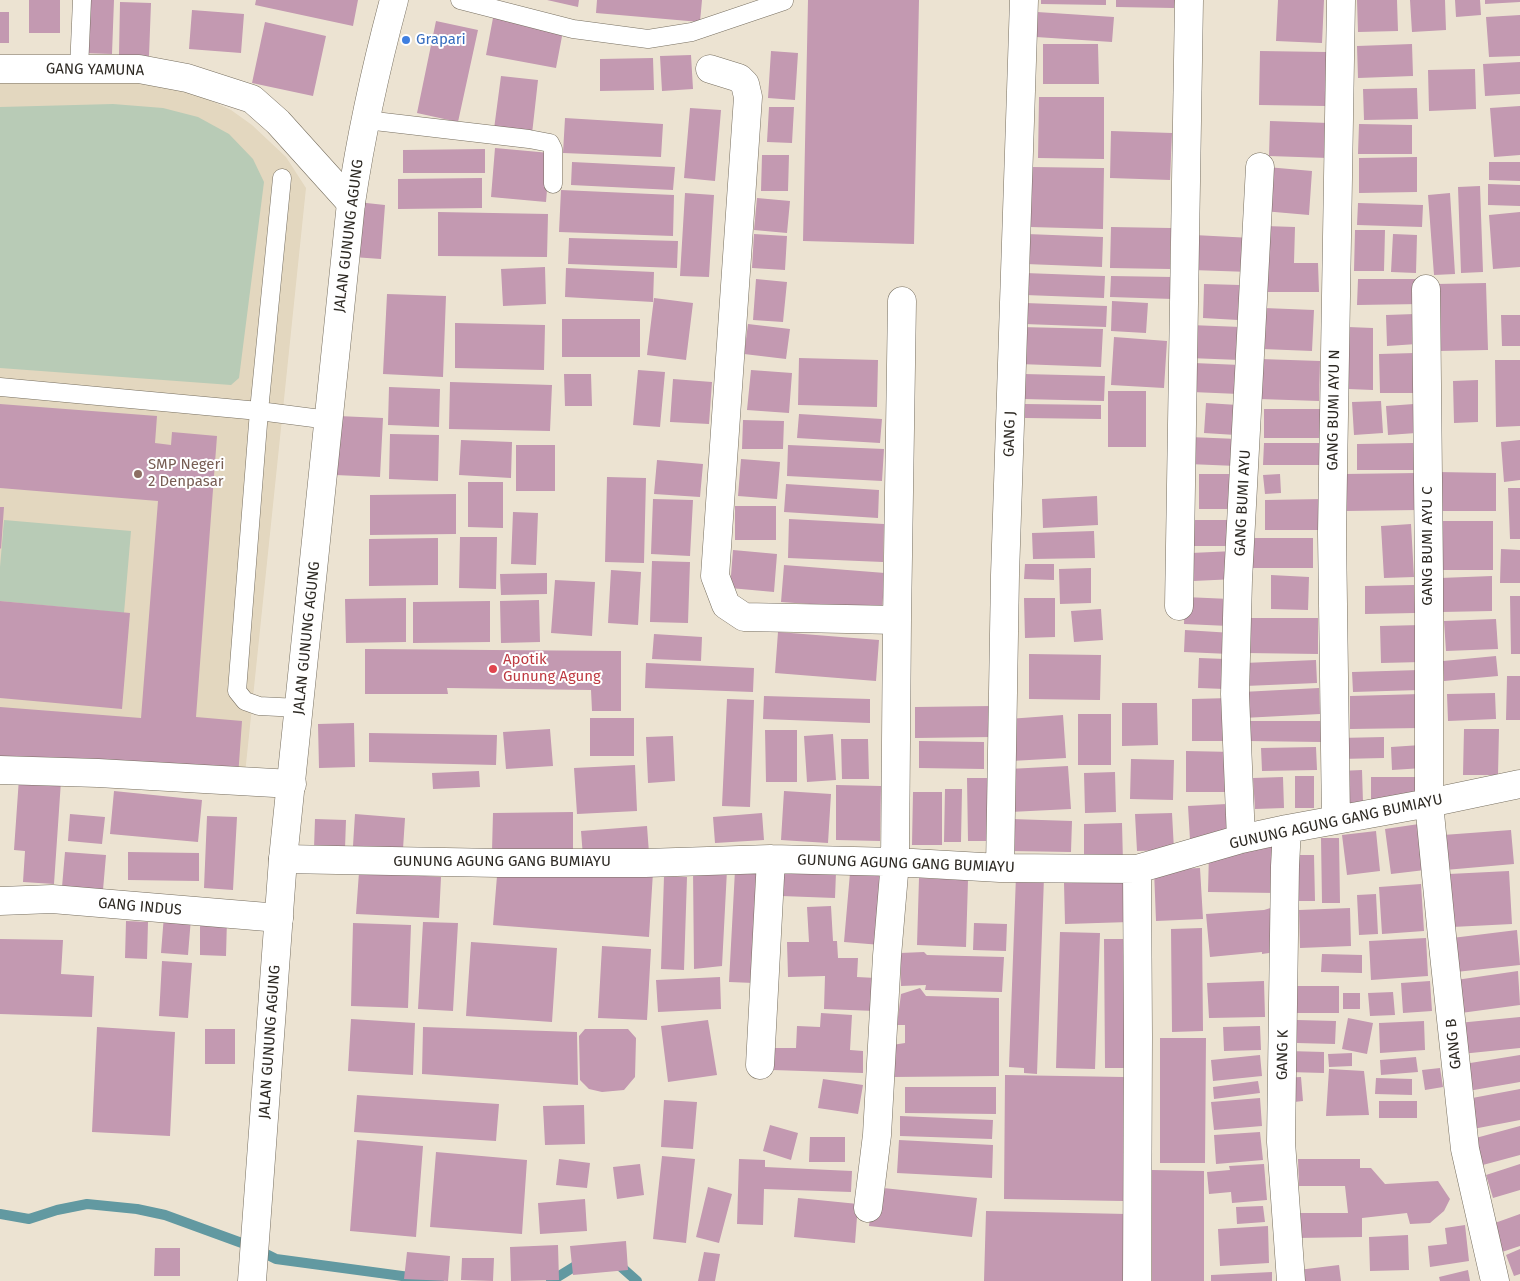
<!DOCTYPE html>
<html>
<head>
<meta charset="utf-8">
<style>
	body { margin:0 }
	canvas { display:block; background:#ece3d2 }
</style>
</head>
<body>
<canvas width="1520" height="1281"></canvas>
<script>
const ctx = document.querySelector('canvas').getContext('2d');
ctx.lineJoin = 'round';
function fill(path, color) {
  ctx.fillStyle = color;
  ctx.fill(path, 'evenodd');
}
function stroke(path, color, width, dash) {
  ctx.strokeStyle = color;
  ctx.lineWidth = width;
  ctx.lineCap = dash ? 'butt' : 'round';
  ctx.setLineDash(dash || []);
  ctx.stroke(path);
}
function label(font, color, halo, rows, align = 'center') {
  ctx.font = font + ' "Fira Sans",sans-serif';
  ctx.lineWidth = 4;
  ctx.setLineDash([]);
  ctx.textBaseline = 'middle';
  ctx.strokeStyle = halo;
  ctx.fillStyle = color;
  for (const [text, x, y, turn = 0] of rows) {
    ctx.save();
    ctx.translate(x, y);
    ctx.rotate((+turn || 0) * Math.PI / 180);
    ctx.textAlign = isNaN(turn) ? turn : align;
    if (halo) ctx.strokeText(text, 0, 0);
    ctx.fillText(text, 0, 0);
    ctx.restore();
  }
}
const built = new Path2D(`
	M105,81H141L175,88L203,97L231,110L252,125L286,157L306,188L245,774L0,759V83Z`);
const green = new Path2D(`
	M113,104L163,108L198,117L229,134L253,159L264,182L239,378L231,385L0,368V107Z
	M4,520L131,531L124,613L0,601V567Z`);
const stream = new Path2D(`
	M0,1214L29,1219L57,1210L87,1204L137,1209L165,1215L250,1246L276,1259L439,1281
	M614,1263L619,1265L637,1281
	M551,1281L577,1265L583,1264`);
const building = new Path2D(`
	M29,0H60V33H29Z
	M83,0H114L112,54L81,53Z
	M256,0H358L353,26L255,5Z
	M547,0H579L578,7Z
	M597,0H702L700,22L596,13Z
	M808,0H919L914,244L803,241Z
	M1041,0H1106V5L1041,4Z
	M1116,0H1175L1174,8L1116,7Z
	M1278,0H1324L1322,43L1276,41Z
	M1357,0H1397L1398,31L1358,32Z
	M1410,0H1445L1446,30L1412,32Z
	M1455,0H1480L1481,15L1456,17Z
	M1485,0H1520V2L1485,4Z
	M120,2L151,3L149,56L119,55Z
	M192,10L244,14L241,53L189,49Z
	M0,12H9V43H0Z
	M1037,12L1114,17L1112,42L1036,37Z
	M1520,15V56L1489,57L1486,17Z
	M493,18L563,31L556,68L486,55Z
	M436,21L478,30L458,122L417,113Z
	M265,22L326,36L313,96L252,83Z
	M1043,44H1098L1099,84H1043Z
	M1412,44L1413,76L1358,78L1357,46Z
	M771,51L798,53L795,100L768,98Z
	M1260,51L1327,52L1326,106L1259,105Z
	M691,55L693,89L662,91L660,56Z
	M653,58L654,90L600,91V59Z
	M1520,62V94L1485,96L1483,64Z
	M1475,69L1476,109L1429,111L1428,70Z
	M501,76L538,80L532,134L494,129Z
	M1417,88L1418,119L1364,120L1363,89Z
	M1039,97H1104V159L1038,158Z
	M1520,106V155L1494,157L1490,108Z
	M769,107H794L792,143L767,142Z
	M690,108L721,110L715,181L684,178Z
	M565,118L663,124L661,157L563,153Z
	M1270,121L1329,123L1328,158L1269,156Z
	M1359,124L1412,125V154H1358Z
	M1111,131L1172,133L1170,180L1110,178Z
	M495,148L550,153L546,202L491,197Z
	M485,149V173H403V150Z
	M762,155H789L788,191H761Z
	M1417,157V192L1359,193V158Z
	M572,162L675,167L673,190L571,185Z
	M1489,162H1520V181L1489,180Z
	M1031,167L1104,168L1103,229L1030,227Z
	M1267,167L1312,171L1309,215L1263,211Z
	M482,178V208L398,209V179Z
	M1488,184L1520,185V206L1488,205Z
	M1480,186L1483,272L1461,273L1458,187Z
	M561,190L674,195L673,236L559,232Z
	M685,193L714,195L709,277L680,276Z
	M1450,193L1455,274L1434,275L1428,195Z
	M757,198L790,201L787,233L754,230Z
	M357,202L385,205L381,259L353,257Z
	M1358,203L1423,205L1422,227L1357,225Z
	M438,212L548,214L547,257L438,256Z
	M1520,212V267L1493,269L1489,215Z
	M1265,226L1295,227L1294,263H1318L1319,292H1263Z
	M1111,227L1171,228L1170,269L1110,268Z
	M1355,230H1385L1384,271H1354Z
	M754,234L787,236L785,270L752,268Z
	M1027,234L1103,237L1102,267L1026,264Z
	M1393,234L1417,235L1416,273L1391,272Z
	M1194,235L1252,238L1250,272L1192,270Z
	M569,238L678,241L677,268L568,264Z
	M545,267L546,304L503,306L501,269Z
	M566,268L654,272L653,302L565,297Z
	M1025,273L1105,276L1104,298L1025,295Z
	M1111,276L1173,277V299L1110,297Z
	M756,279L787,282L783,322L753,320Z
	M1358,279H1420L1421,304L1357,305Z
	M1486,283L1488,350L1438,351L1436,284Z
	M1204,284L1240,285L1238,320L1203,318Z
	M387,294L446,296L443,377L383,374Z
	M654,298L693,303L686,360L647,355Z
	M1112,301L1148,303L1146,333L1111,331Z
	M1025,303L1107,306L1106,327L1024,324Z
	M1264,308L1314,310L1312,351L1262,349Z
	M1415,314L1417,344L1387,346L1386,315Z
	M1501,315H1520V346H1502Z
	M562,319H640V357H562Z
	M455,323L545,325L544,370L455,368Z
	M748,324L790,329L786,359L744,354Z
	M1190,325L1241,327L1240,360L1189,358Z
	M1020,327L1103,329L1101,367L1019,364Z
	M1348,327L1373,328V390L1348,389Z
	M1114,337L1167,341L1164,388L1111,385Z
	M1415,353V393H1380L1379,354Z
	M799,358L878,360L877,407L798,405Z
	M1260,359L1320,361L1319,401L1259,399Z
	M1495,360H1520V426L1496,427Z
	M1194,363L1240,365L1239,394L1192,392Z
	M638,370L665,372L660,427L633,425Z
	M751,370L792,373L789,413L747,410Z
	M564,374H591L592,406H565Z
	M1024,374L1105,376L1104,401L1023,399Z
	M673,379L712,382L709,424L670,422Z
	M1478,380V422L1454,423L1453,381Z
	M450,382L552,385L550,431L449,429Z
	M389,387L440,389L439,427L388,425Z
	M1108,391H1146V447H1108Z
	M1381,401L1383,433L1354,435L1352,402Z
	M1206,403L1238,405L1236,435L1204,433Z
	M0,404L157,416L155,443L171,445L172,432L217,436L196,717L242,721L238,777L0,759V707L141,718L158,501L0,488Z
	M1025,404L1101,405V419L1025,418Z
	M1414,404L1416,433L1388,435L1386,406Z
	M1264,409H1321V438H1264Z
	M799,414L882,419L880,443L797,438Z
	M338,416L383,418L380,477L335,475Z
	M743,420L784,421L783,449H742Z
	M390,434L439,435L438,481L389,479Z
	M1189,437L1238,439L1237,466L1188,464Z
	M461,440L512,442L511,478L459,475Z
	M1520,440V480L1504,482L1501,442Z
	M1264,443H1320L1321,465H1263Z
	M1414,443V470H1357V444Z
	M516,445H555V491H516Z
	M788,445L884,449L882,481L787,476Z
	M741,459L780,462L777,499L738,496Z
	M657,460L703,464L700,497L654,494Z
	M1437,472L1496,473V511H1436Z
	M1418,473V510L1345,511L1344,474Z
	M1199,474H1233V509H1199Z
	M1280,474L1281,493L1265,494L1263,475Z
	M607,477L646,478L644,563L605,562Z
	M468,482H503V528L468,527Z
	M786,484L879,490L878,518L784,512Z
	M1508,488H1520V539H1510Z
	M456,494V534L370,535V495Z
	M1097,496L1098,525L1043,528L1042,499Z
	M653,499L693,500L690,556L651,554Z
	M1323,499V530H1265V500Z
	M735,506H776V540H735Z
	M0,507H4L1,549L0,548Z
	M513,512L538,513L536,565L511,564Z
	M789,519L884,524L883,562L788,558Z
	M1185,520H1232V546H1184Z
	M1441,521H1493V570H1442Z
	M1411,524L1414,577L1384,578L1381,526Z
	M1094,531L1095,558L1033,559L1032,533Z
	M460,537H497L496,589L459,588Z
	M438,538V585L369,586V539Z
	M1253,538H1313V568H1253Z
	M1501,549L1520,550V583H1500Z
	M733,550L777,554L774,592L730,588Z
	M1234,551L1236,579L1193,581L1191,553Z
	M652,561L690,562L688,623L650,622Z
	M1025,564H1054V580L1024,579Z
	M784,565L885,573L882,609L781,602Z
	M1091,568V603L1060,604L1059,569Z
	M611,570L641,572L638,625L608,623Z
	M547,573V594L501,595L500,574Z
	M1271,575L1309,577L1308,610L1271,609Z
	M1492,576V611L1441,612L1440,578Z
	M555,580L595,582L592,636L551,633Z
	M1414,585L1415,613L1365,614V586Z
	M1510,596H1520V654H1511Z
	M1185,597L1230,599L1229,626L1184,624Z
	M406,598V642L346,643L345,599Z
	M1024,598H1055V637L1025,638Z
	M539,600L540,642L501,643L500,601Z
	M0,601L130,613L122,709L0,698Z
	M490,601V642L413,643V602Z
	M1101,609L1103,640L1074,642L1071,611Z
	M1247,618H1318V654L1246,653Z
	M1496,619L1498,649L1446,651L1444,621Z
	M1421,625L1422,662L1381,663L1380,626Z
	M1185,630L1232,633L1230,654L1184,652Z
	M778,632L879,640L876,681L775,673Z
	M654,634L702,637L701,661L652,659Z
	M365,649L621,651V711H592L591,690L447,688L448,694H365Z
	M1029,654L1101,655L1100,700L1029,699Z
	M1496,656L1498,676L1444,681L1443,661Z
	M1199,658L1226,659L1225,689L1198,688Z
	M1316,660L1317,683L1245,686L1244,663Z
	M646,663L754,668L753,692L645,688Z
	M1420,670V690L1353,692L1352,672Z
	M1507,676H1520V720H1506Z
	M1319,688L1320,714L1243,718L1242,692Z
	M1495,693L1496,719L1448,721L1447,694Z
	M1421,694V728L1350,729V696Z
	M764,696L870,699V723L763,719Z
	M1230,698V741H1192V699Z
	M727,699L754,700L750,807L722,806Z
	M1122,703H1157L1158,745L1122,746Z
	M992,706L993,737L915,738V707Z
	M1078,714H1111V765H1078Z
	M1063,715L1066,758L1011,761L1008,719Z
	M590,718H634V756H590Z
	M1248,721H1322V742L1248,741Z
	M354,723L355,767L319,768L318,724Z
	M550,729L553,766L506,769L503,732Z
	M1464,729H1499L1498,775H1463Z
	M765,730H797V782H766Z
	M369,733L497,735L496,765L369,762Z
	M833,734L836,780L807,782L804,736Z
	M673,736L675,781L648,783L646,737Z
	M1384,737V758L1340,759L1339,738Z
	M841,739H868L869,779H842Z
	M919,741L984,742V769L919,768Z
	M1421,745L1423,768L1392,770L1391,747Z
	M1316,747L1317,770L1262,771L1261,748Z
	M1186,751L1234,752V792H1186Z
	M1131,759L1174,760L1173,800L1130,799Z
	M635,765L637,811L577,814L574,768Z
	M1068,766L1071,809L1010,812L1008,769Z
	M1362,770L1363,803L1340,804L1339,771Z
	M479,771L480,787L433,789L432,773Z
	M1115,772L1116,812L1085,813L1084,773Z
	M1295,776H1314V808H1295Z
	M1283,777L1284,808L1255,809L1253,778Z
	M1371,777H1415V801H1371Z
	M19,778L61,781L54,884L23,882L25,851L14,850Z
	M967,778H997L998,841H968Z
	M836,785L881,786L880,841L836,840Z
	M945,789H962L961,842H944Z
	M114,791L202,800L198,842L110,834Z
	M784,791L831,794L828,843L781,840Z
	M913,792H942V845H912Z
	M1227,804L1228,838L1190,840L1188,806Z
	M573,812V851H492L493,813Z
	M762,813L764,840L715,843L713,817Z
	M1172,813L1174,850L1137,851L1135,814Z
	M70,814L105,817L102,844L68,841Z
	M355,814L405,818L403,849L353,846Z
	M207,816L237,817L233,890L204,888Z
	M315,819L346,820L345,849L314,848Z
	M1011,819L1072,821L1071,852L1010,851Z
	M1122,823L1123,863H1084V824Z
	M1419,824L1425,870L1391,874L1385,829Z
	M647,826L649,853L583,857L581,831Z
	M1511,830L1514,864L1445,870L1443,835Z
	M1376,831L1380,871L1347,875L1342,835Z
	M1277,838L1276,893L1208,892L1209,851Z
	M1321,838H1339L1340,903H1322Z
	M65,852L106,855L103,890L62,887Z
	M128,852L199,853V881L128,880Z
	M1291,855H1314L1315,901H1292Z
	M1200,868L1203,919L1156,921L1154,870Z
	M693,869L727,870L722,966L694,969Z
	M735,870L760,872L754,983L729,982Z
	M782,870L836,872L835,898L781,896Z
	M1509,871L1512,924L1452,927L1449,874Z
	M359,872L441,877L439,918L356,914Z
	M653,872L649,937L493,925L497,876Z
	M850,873L887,876L881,945L844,942Z
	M1016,875L1044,877L1037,1074L1024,1073V1068L1009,1067Z
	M664,876L687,877L684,970L661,969Z
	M919,878L968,880L966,947L917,945Z
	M1129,881L1130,922L1065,924L1064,883Z
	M1421,884L1424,931L1382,934L1379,887Z
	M1376,894L1378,934L1359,935L1357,895Z
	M831,906L833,941H837L838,958H858L857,977L876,978L875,1011L824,1009L825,976L788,977L787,942H809L807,907Z
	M1277,906L1283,951L1262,954V952L1210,957L1206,914L1264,910Z
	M1350,908L1351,946L1300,948L1299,910Z
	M164,915L191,918L188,955L161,953Z
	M200,918L227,919L226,956L200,955Z
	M126,921L148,922L147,959L125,958Z
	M423,922L458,923L453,1011L418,1009Z
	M353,923L411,925L408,1008L351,1006Z
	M974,923L1007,924L1006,951L973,950Z
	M1202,928L1203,1031L1172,1032L1171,929Z
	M1517,930L1520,965L1456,972L1452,938Z
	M1060,932L1100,933L1095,1069L1056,1068Z
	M1426,938L1428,976L1371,980L1369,941Z
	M0,939L63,940L61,974L94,976L92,1017L0,1014Z
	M1104,939H1130L1131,1068H1105Z
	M471,942L557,948L552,1022L466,1016Z
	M602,946L651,949L647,1020L598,1018Z
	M924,952L927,955L1004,957L1002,992L925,990L926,985L901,986L900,953Z
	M1322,954L1362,955V973L1321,972Z
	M162,961L192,963L188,1018L159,1016Z
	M1518,971L1520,1005L1461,1013L1456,980Z
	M720,977L721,1009L658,1012L656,980Z
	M1264,981L1265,1017L1209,1018L1207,983Z
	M1430,981L1432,1011L1403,1013L1401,983Z
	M1289,986H1339V1013H1290Z
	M920,988L926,996L999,998V1076L893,1077L892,1045L905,1043V1025H897L901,994Z
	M1393,992L1395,1015L1370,1016L1368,993Z
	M1343,993H1360V1009H1343Z
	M821,1013L852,1015L850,1050L863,1051V1073L773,1070L774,1048H796L797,1026L820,1027Z
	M1520,1017V1048L1461,1054L1458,1023Z
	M1348,1018L1373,1023L1367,1054L1342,1049Z
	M351,1019L415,1023L413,1075L348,1071Z
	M708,1020L717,1075L668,1082L661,1026Z
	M1297,1020L1336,1021L1335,1044L1297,1043Z
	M1424,1021L1425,1050L1380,1053L1379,1023Z
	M1260,1026L1261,1050L1224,1051L1223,1027Z
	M97,1027L175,1032L170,1136L92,1132Z
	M423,1027L577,1032L578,1085L422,1074Z
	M205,1029H235V1064H205Z
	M585,1029H628L636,1038L635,1077L624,1090L602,1092L589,1089L580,1080L579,1036Z
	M1160,1038H1206L1205,1163H1160Z
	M1288,1051L1324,1052V1073L1288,1072Z
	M1352,1053V1066L1329,1067L1328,1054Z
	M1260,1055L1262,1076L1213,1081L1211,1060Z
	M1520,1055V1082L1468,1091L1464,1064Z
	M1416,1057L1418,1072L1381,1075L1380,1060Z
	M1440,1068L1443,1087L1425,1090L1422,1070Z
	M1329,1069L1364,1071L1369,1115L1326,1116Z
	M1005,1075L1124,1077L1123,1201L1004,1199Z
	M1301,1077L1303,1101L1285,1103L1283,1078Z
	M1376,1078L1412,1079V1095L1375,1094Z
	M823,1079L863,1085L858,1114L818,1108Z
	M1258,1081L1260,1093L1214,1099L1213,1087Z
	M905,1087H996V1114L905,1113Z
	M1520,1089V1120L1473,1129L1467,1099Z
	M357,1095L499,1104L496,1141L354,1132Z
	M1260,1098L1262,1126L1214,1130L1211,1102Z
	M664,1100L697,1102L693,1149L661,1147Z
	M1379,1101H1417V1118H1379Z
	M584,1105L585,1144L545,1145L543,1106Z
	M900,1116L993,1120L992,1139L900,1136Z
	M770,1125L798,1133L791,1160L763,1151Z
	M1520,1126V1155L1479,1166L1472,1139Z
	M1260,1132L1263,1160L1216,1164L1214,1135Z
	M810,1137H845V1162H809Z
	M357,1140L423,1146L416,1237L350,1231Z
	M899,1140L993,1145L992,1178L897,1173Z
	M436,1152L527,1160L522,1234L430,1227Z
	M662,1156L695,1159L686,1243L653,1239Z
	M559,1159L590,1163L587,1188L556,1185Z
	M739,1159L765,1160V1167L852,1171L851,1192L764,1189L763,1225L737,1224Z
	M1298,1159H1360V1168H1371L1385,1184L1438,1181L1450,1199L1444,1211L1430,1223L1410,1224L1407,1213L1362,1218V1237L1296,1238V1213H1348L1345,1186H1299Z
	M640,1164L644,1195L617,1199L613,1167Z
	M1264,1164L1267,1200L1232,1203L1231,1192L1209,1194L1207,1172L1230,1170L1229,1166Z
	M1520,1164V1190L1493,1198L1486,1175Z
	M1152,1170L1204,1171V1281H1152Z
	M708,1187L732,1194L719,1243L696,1237Z
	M874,1187L977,1198L972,1237L869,1226Z
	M798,1198L858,1204L855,1243L794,1237Z
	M585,1199L587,1231L540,1234L538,1203Z
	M1263,1206L1265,1222L1237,1224L1236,1207Z
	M986,1211L1127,1214L1125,1281H984Z
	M1520,1214V1246L1502,1252L1492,1224Z
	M1465,1225L1469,1261L1430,1267L1428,1246L1447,1244L1445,1228Z
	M1268,1226L1269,1263L1220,1266L1218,1229Z
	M1408,1235L1409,1270L1370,1271L1369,1237Z
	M626,1241L628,1270L573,1275L570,1246Z
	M558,1245L559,1280L511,1281L510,1247Z
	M155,1248H180V1276H154Z
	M1520,1249V1274L1514,1276L1506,1255Z
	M407,1252L450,1256L448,1281L404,1279Z
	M704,1252L720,1254L715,1281H698Z
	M462,1258H494L493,1281L461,1280Z
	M1339,1265L1341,1281H1300L1298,1270Z
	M1468,1270L1470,1281H1440L1439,1277Z
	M1272,1272V1281H1211V1275Z`);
const service = new Path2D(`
	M460,0L573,29L648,39L692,32L784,1
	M79,69L82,0
	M366,120L529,139L550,143L553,149V184
	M282,178L259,411L237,691L245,701L259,706L299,708
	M0,387L259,411L329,420`);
const minor = new Path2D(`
	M0,69H139L187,78L252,99L278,122L351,203
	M710,69L739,78L745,84L748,97L715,576L726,605L744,617L897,620
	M1426,289L1429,575V803L1442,936L1465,1149L1495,1281
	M1179,606L1189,0
	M0,770L98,773L292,784
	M1336,820L1332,533L1341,0
	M1287,829L1285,866L1281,1142L1291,1281
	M1241,839L1235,694L1238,580L1260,167
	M283,859L499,863H645L771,859L895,862L1000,868L1137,869L1241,839L1287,829L1429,803L1520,784
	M1000,868L1005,575L1024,0
	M1137,869L1138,1037L1137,1281
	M0,901L52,899L279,918
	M760,1065L771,859
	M868,1208L877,1135L887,956L895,862L897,620L902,301`);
const secondary = new Path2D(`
	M252,1281L283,859L351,203C361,135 376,67 394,0`);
const markers = [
	[406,40,5,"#3f7fe0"],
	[138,474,5,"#8d6e63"],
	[493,669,5,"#e0444e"]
];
const shopNames = [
	["Grapari",416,40]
];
const streetNames = [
	["GANG YAMUNA",95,70,1],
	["JALAN GUNUNG AGUNG",349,236,-83],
	["GANG BUMI AYU N",1334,410,-89],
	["GANG J",1010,434,-88],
	["GANG BUMI AYU",1243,503,-87],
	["GANG BUMI AYU C",1428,546,-90],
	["JALAN GUNUNG AGUNG",307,638,-84],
	["GUNUNG AGUNG GANG BUMIAYU",1336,822,-12],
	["GUNUNG AGUNG GANG BUMIAYU",502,862],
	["GUNUNG AGUNG GANG BUMIAYU",906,864,2],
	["GANG INDUS",140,907,5],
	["JALAN GUNUNG AGUNG",270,1042,-86],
	["GANG B",1454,1044,-96],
	["GANG K",1283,1055,-89]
];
const educationNames = [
	["SMP Negeri",148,465],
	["2 Denpasar",148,482]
];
const healthNames = [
	["Apotik",503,660],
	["Gunung Agung",503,677]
];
fill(built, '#e3d7bf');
fill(green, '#b8cbb6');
stroke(stream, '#6299a1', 10);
fill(building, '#c399b1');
stroke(service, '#776f60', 19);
stroke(minor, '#776f60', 29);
stroke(secondary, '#776f60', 29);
stroke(service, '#fff', 18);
stroke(minor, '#fff', 28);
stroke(secondary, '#fff', 28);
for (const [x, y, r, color] of markers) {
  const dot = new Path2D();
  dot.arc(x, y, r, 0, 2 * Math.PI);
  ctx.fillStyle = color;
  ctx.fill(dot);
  stroke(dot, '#fff', 2);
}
label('15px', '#366cbe', '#fff', shopNames, 'left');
label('15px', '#2e2a24', '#fff', streetNames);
label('15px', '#785e54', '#fff', educationNames, 'left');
label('15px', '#be3a42', '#fff', healthNames, 'left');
</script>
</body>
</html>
